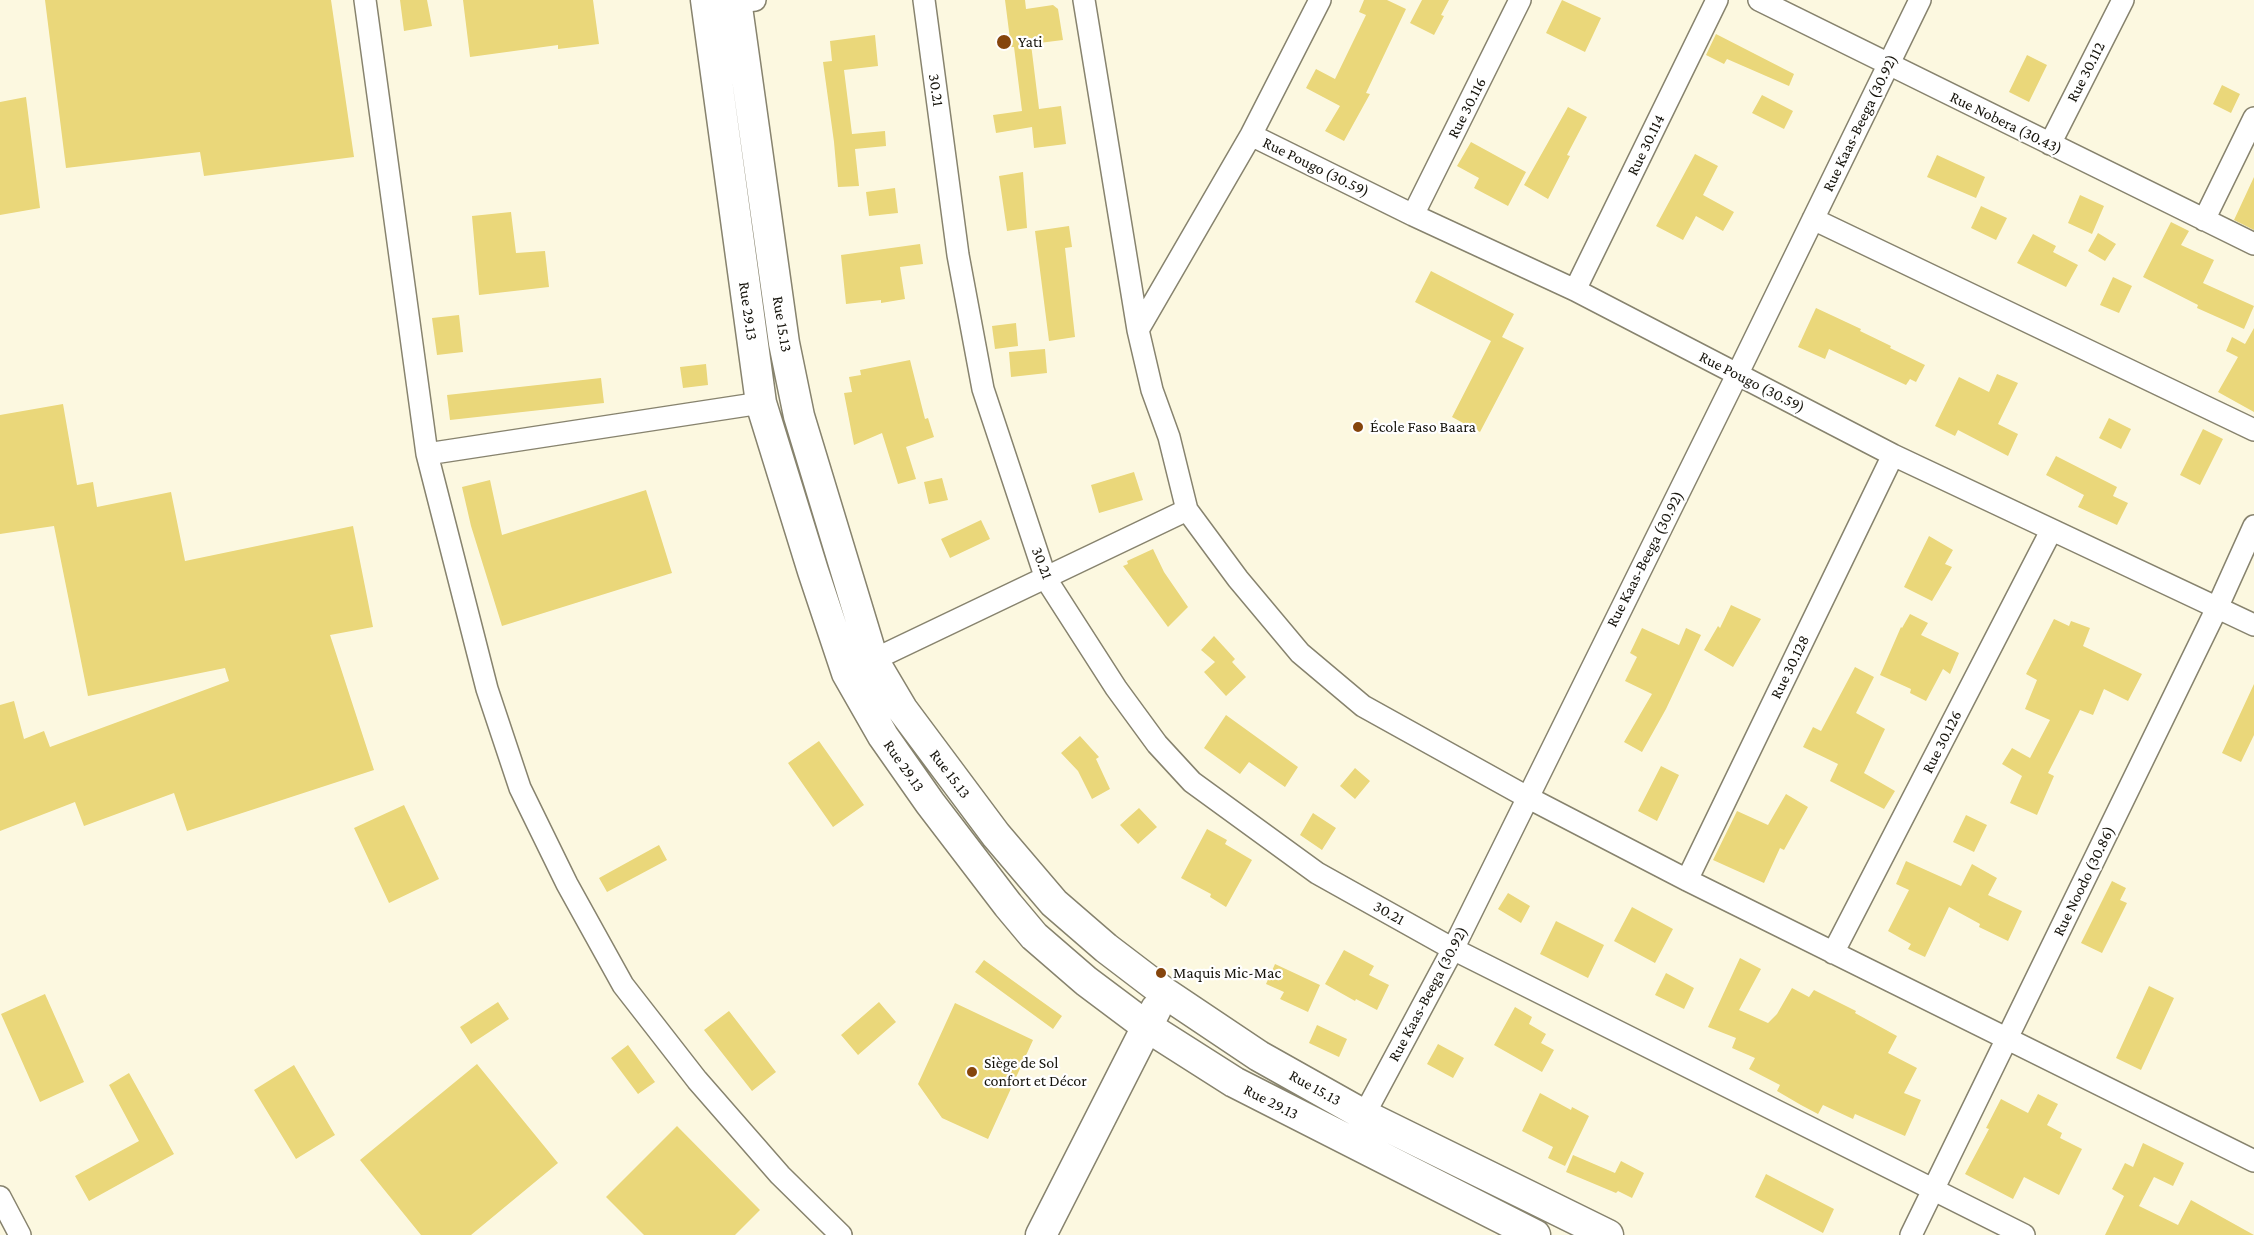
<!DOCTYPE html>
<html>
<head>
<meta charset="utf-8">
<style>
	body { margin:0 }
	canvas { display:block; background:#fcf8e0 }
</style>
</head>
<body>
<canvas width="2254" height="1235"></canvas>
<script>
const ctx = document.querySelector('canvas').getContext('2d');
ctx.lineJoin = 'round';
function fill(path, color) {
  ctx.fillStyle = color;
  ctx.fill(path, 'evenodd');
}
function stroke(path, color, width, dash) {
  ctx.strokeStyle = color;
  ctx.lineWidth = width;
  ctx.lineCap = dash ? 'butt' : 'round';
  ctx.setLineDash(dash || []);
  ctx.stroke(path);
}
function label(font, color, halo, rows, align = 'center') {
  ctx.font = font + ' "Crimson Pro",serif';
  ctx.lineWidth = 4.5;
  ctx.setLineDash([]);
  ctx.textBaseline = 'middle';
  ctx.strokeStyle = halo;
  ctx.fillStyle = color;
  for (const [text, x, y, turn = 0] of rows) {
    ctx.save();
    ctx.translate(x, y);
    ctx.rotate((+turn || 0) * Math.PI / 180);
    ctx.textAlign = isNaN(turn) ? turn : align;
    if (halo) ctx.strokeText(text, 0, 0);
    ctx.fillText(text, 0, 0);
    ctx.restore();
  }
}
const building = new Path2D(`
	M45,0H331L354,157L204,176L200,152L66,168Z
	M400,0H427L432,26L404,31Z
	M463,0H593L599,44L558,49V45L470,57Z
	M1005,0H1025L1026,9L1053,5L1058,9L1063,40L1031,44L1039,109L1061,106L1066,144L1034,148L1032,127L996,133L993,115L1022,111L1014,47H1011Z
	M1364,0H1387L1406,9L1366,93L1370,94L1344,141L1325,131L1340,106L1306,88L1316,69L1335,79L1366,15L1359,12Z
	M1422,0H1449L1441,15L1444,16L1434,35L1410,23Z
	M1562,0L1601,18L1585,52L1546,33Z
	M1716,34L1794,74L1789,86L1727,59L1724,64L1706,55Z
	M875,35L878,66L844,70L852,134L885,131L886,146L855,149L859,186L838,187L834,142L823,62L832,61L830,41Z
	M2027,55L2047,65L2029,102L2009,92Z
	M2222,85L2240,94L2231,113L2213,104Z
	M1762,95L1793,111L1784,129L1752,113Z
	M26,97L40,208L0,215V102Z
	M1568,107L1587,117L1567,155L1570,156L1548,199L1524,185Z
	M1471,142L1526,172L1508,206L1474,188L1479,178L1457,166Z
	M1695,154L1718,166L1703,195L1734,212L1723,231L1696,216L1683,240L1656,226Z
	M1937,155L1985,177L1976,198L1927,177Z
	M1023,172L1027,228L1007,231L999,176Z
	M2254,177V230L2234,220Z
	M895,188L898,213L869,216L866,192Z
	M2080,195L2104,206L2092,234L2068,223Z
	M1981,206L2007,218L1996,240L1971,228Z
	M511,212L516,253L545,251L549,287L479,295L472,216Z
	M2171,222L2189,231L2181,245L2214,260L2203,283L2254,306L2244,329L2197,308L2198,305L2143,277Z
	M1069,226L1072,247L1065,248L1075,337L1049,341L1035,231Z
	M2098,233L2116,244L2105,261L2088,251Z
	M2033,234L2056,246L2053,252L2078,265L2066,287L2017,263Z
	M920,244L923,264L900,267L905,299L881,303V300L846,304L841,255Z
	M1431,271L1514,314L1502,337L1524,348L1480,432L1452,417L1491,341L1415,302Z
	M2113,277L2132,286L2119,313L2100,305Z
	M1816,308L1861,329L1860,331L1891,346L1890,348L1925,365L1916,382L1910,379L1906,385L1829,349L1825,359L1798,347Z
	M459,315L463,352L437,355L432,318Z
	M1016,323L1018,346L995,349L992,326Z
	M2254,328V412L2218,392L2238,357L2226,351L2232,337L2245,344Z
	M1045,349L1047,373L1011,377L1009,352Z
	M910,360L925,419L928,418L934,437L906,447L916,479L898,484L882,433L854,445L844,393L852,392L849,377L861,375L860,370Z
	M706,364L708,385L683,388L680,367Z
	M1997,374L2018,383L1998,424L2018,434L2008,456L1958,430L1955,436L1935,426L1959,377L1989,392Z
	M601,378L604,403L450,420L447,395Z
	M63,404L77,485L93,482L97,507L171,492L185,561L353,526L373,627L330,635L374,770L187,831L174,793L84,826L75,802L0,831V705L14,701L24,739L44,731L50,747L229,681L225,668L88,696L54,526L0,534V415Z
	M2109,418L2131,429L2121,449L2099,438Z
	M2203,429L2223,439L2200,485L2180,475Z
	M2056,456L2117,487L2113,496L2128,503L2117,525L2078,507L2084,495L2046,475Z
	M1134,472L1143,500L1099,513L1091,485Z
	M942,478L948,500L929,504L924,482Z
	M490,480L502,535L646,490L672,573L502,626L471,526L462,487Z
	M981,520L990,539L950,558L941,539Z
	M1929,536L1953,550L1945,564L1952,567L1932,601L1904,587Z
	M1153,549L1164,572L1188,607L1168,627L1123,566L1128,564L1127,561Z
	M1731,605L1761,619L1733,667L1704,650L1718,626L1720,628Z
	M1910,614L1928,623L1921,635L1959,653L1950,674L1943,669L1926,701L1910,693L1911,689L1880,675L1901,627L1902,628Z
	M2054,619L2069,626L2071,621L2090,628L2083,646L2142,674L2128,701L2104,689L2093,715L2080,710L2048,773L2054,776L2037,815L2010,803L2022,776L2002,764L2012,748L2030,758L2050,720L2025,709L2037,680L2026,674Z
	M1642,628L1679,645L1686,628L1701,635L1666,709L1642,752L1624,742L1652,694L1625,681L1637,657L1630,653Z
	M1214,636L1235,659L1232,662L1246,677L1226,696L1204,672L1215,662L1201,650Z
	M1855,667L1874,677L1856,713L1885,729L1864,773L1895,791L1884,809L1830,781L1838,764L1803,747L1813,727L1821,731Z
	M2254,684V735L2241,762L2222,753Z
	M1226,715L1298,767L1285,787L1249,762L1240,774L1204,748Z
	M1080,736L1099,757L1096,759L1110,789L1092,799L1078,771L1061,753Z
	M819,741L864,805L833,827L788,763Z
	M1661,766L1679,775L1657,821L1638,811Z
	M1355,768L1370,781L1355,799L1340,786Z
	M1786,794L1808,807L1784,850L1780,848L1764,883L1713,860L1737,811L1768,825Z
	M404,805L439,879L389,903L354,828Z
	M1139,808L1157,827L1138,844L1120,825Z
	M1313,813L1336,828L1322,850L1300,835Z
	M1966,815L1987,825L1974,852L1953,842Z
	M1207,829L1227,840L1225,844L1252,860L1226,907L1210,897L1211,894L1181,878Z
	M659,845L667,860L607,892L599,878Z
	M1906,861L1961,886L1972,864L1997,878L1988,895L2022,911L2008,941L1979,927L1980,924L1949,907L1925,957L1908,949L1911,944L1888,931L1909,890L1896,884Z
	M2112,881L2126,888L2120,900L2127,903L2102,953L2081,943Z
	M1508,893L1530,906L1521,923L1498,909Z
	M1632,907L1673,929L1655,963L1614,941Z
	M1556,921L1604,945L1588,978L1540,954Z
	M1344,950L1374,966L1369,975L1389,985L1377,1010L1356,999L1355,1001L1325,984Z
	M1740,958L1761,969L1739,1010L1768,1023L1777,1014L1792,988L1809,997L1814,990L1856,1011L1855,1013L1897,1036L1888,1053L1917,1068L1904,1093L1921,1100L1905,1136L1855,1114L1853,1119L1823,1105L1818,1114L1801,1105L1777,1091L1780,1085L1749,1069L1755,1058L1732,1048L1736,1038L1708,1027Z
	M984,960L1062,1016L1053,1029L975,972Z
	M1275,964L1320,985L1308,1012L1280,999L1284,992L1266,984Z
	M1666,973L1694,988L1684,1009L1655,995Z
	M2149,986L2174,998L2141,1070L2116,1058Z
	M45,994L84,1082L40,1102L1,1014Z
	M498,1002L509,1019L471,1044L460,1027Z
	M879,1002L896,1022L858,1055L841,1035Z
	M955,1003L1033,1040L988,1139L942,1118L918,1084Z
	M1515,1007L1532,1017L1529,1024L1546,1034L1541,1043L1554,1050L1542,1072L1494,1045Z
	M729,1011L776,1072L752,1091L704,1030Z
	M1317,1025L1347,1039L1339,1057L1309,1043Z
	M1438,1044L1464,1058L1453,1078L1427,1064Z
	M628,1045L655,1082L638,1094L611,1058Z
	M477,1064L558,1163L471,1235H421L360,1160Z
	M294,1065L335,1135L296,1159L254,1090Z
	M129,1073L174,1154L89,1201L75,1176L139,1141L109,1085Z
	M1540,1093L1571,1110L1572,1107L1589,1116L1565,1166L1548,1158L1553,1147L1522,1131Z
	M2038,1094L2058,1104L2047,1125L2062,1133L2060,1138L2082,1149L2059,1195L2024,1177L2013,1199L1965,1174L1989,1129L1986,1128L2001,1099L2028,1113Z
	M677,1126L760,1210L735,1235H644L606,1197Z
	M2143,1143L2184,1163L2173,1186L2154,1177L2139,1206L2178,1225L2191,1200L2254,1235H2105L2124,1196L2112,1189L2125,1163L2133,1167Z
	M1573,1155L1615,1173L1621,1161L1644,1173L1632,1198L1618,1191L1616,1193L1566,1172Z
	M1766,1174L1834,1209L1823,1233L1755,1197Z`);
const street = new Path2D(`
	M365,0L427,454L487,689L520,788L567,884L623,985L697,1080L780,1175L841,1235
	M924,0L958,255L983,389L1046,579L1116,688L1157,744L1192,782L1317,873L1453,949L2024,1235
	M1084,0L1138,330L1152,390L1169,437L1187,510L1238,579L1300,653L1363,706L1527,797L1687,880L2254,1161
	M1759,0L2254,244
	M722,4L755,0
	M1251,135L1413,215L1575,290L1893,455L2254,625
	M2050,144L2123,0
	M1413,215L1520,0
	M1813,219L2254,430
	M2204,220L2254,118
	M1575,290L1717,0
	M1138,330L1251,135L1320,0
	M427,454L761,403
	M873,660L1187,510
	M1687,880L1893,455
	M1833,953L2051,531
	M1364,1115L1453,949L1737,375L1920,0
	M0,1197L20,1235
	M1911,1235L2217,608L2254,526`);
const secondary = new Path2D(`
	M706,0L761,403L813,571L847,673L883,736L930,803L1008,905L1034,936L1086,981L1146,1026L1234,1082L1535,1235
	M736,0L784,343L799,416L873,660L902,709L996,835L1054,903L1106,948L1165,993L1259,1056L1364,1115L1608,1235
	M1041,1235L1156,1009`);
const markers = [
	[1004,42,8,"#85450c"],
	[1358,427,6,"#85450c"],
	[1161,973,6,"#85450c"],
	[972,1072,6,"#85450c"]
];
const poiNames = [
	["Yati",1018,42],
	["École Faso Baara",1370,427],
	["Maquis Mic-Mac",1173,973],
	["Siège de Sol",984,1063],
	["confort et Décor",984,1081]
];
const streetNames = [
	["Rue 30.112",2086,72,-63],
	["30.21",936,90,82],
	["Rue 30.116",1467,108,-63],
	["Rue Kaas-Beega (30.92)",1860,123,-64],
	["Rue Nobera (30.43)",2006,123,26],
	["Rue 30.114",1646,145,-64],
	["Rue Pougo (30.59)",1316,167,26],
	["Rue 29.13",748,311,82],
	["Rue 15.13",782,324,81],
	["Rue Pougo (30.59)",1752,382,27],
	["Rue Kaas-Beega (30.92)",1645,559,-63],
	["30.21",1042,563,69],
	["Rue 30.128",1790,667,-64],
	["Rue 30.126",1942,742,-63],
	["Rue 29.13",904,766,55],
	["Rue 15.13",950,774,53],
	["Rue Noodo (30.86)",2084,881,-64],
	["30.21",1389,913,29],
	["Rue Kaas-Beega (30.92)",1428,994,-62],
	["Rue 15.13",1315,1088,29],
	["Rue 29.13",1271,1102,27]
];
fill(building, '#ead77a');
stroke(street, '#87836e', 24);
stroke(secondary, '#87836e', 33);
stroke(street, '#fff', 21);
stroke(secondary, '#fff', 30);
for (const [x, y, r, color] of markers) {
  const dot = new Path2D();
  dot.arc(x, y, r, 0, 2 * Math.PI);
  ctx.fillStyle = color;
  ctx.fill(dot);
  stroke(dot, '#fff', 2);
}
label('16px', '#16140c', '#fff', poiNames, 'left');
label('16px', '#16140c', '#fff', streetNames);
</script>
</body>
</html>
